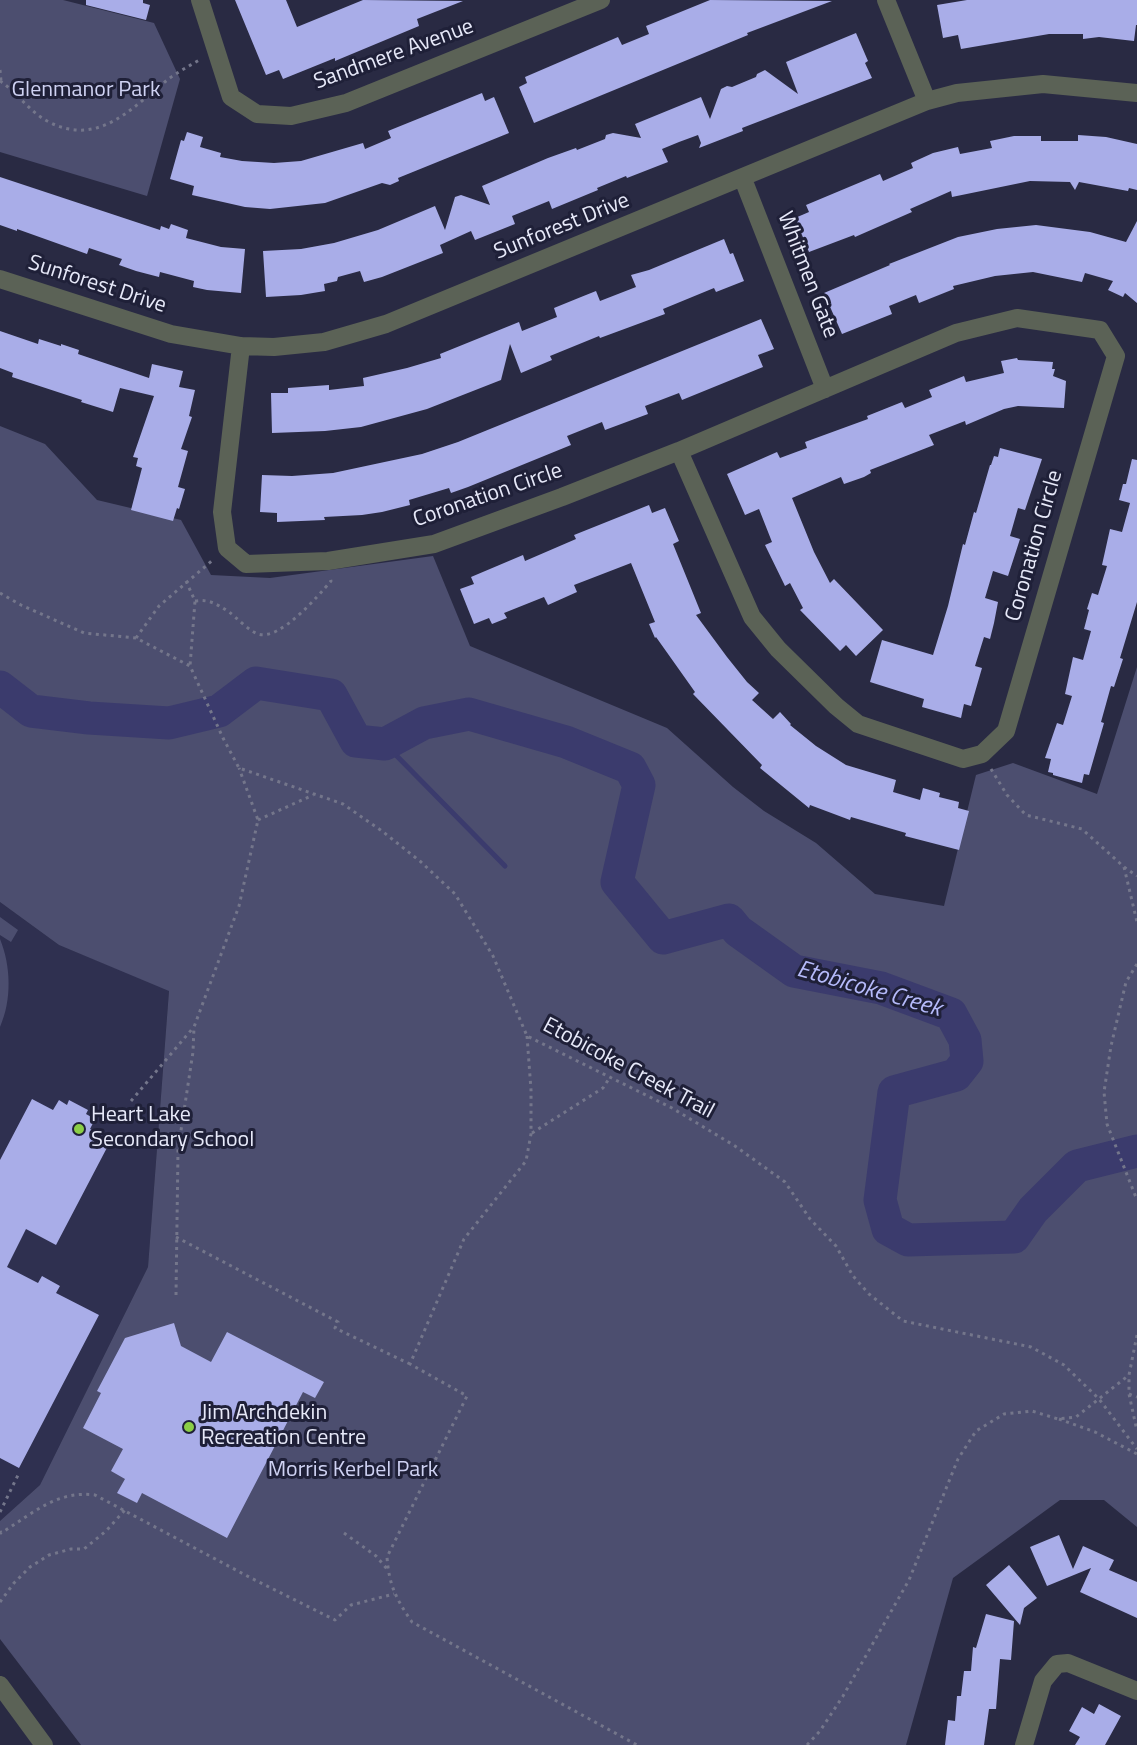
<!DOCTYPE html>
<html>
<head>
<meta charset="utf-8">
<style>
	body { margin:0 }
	canvas { display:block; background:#292a43 }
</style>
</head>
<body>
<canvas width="1137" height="1745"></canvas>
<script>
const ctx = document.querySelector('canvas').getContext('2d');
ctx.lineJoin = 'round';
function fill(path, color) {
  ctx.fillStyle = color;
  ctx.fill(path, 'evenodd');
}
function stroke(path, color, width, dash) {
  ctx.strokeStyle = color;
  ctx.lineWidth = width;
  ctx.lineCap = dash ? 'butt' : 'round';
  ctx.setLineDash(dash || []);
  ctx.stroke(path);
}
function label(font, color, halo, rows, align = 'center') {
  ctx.font = font + ' "Titillium Web",sans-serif';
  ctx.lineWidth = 6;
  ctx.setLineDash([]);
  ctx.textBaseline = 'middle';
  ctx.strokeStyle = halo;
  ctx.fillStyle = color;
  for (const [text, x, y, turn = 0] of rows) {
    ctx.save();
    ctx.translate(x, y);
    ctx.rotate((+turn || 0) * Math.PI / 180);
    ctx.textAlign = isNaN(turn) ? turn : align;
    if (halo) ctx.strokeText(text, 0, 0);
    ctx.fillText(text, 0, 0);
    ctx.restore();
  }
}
const built = new Path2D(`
	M0,902L59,945L169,990L148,1267L40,1485L0,1521Z`);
const green = new Path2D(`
	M0,0H63L154,23L180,79L147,196L0,152Z
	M0,426L45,444L97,500L181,520L211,575L270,578L433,556L470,646L667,728L733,787L764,811L816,843L875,894L944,906L976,775L1013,763L1097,794L1137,667V1527L1104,1500H1060L953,1578L906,1745H81L0,1639V1521L40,1485L148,1267L169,991L59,945L0,902Z
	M0,917L18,930L11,942L0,935Z
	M0,939C11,966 12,1000 0,1027Z`);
const stream = new Path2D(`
	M385,744L505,866`);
const river = new Path2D(`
	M0,687L31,711L89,718L169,723L219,711L256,683L331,695L356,741L385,744L424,723L469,714L566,742L630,768L639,785L617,882L663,938L729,920L738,931L794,971L881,988L951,1014L965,1040L967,1061L956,1075L894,1092L880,1200L888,1229L908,1240L1014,1237L1033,1210L1077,1166L1137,1151`);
const building = new Path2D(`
	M86,0H143V3L150,5L146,20L86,5Z
	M235,0H286L297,27L363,0L463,1L417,19L419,26L335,61V58L283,79L279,70L266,75Z
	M710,0L832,1L747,33L748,35L534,123L519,87L527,83L525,77L618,37L622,45L649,34L646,26Z
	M967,0H1137V25H1136L1134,41L1099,37L1083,39V34H1049L961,49L958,35L943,38L937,5Z
	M856,33L868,61L865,63L872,78L742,128L743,131L699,148L701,143L698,135L679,142L662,149L668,162L627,178L626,176L597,188L598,190L552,209L549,201L512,216L515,224L475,240L471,231L440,245L443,253L382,277L364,282L360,271L338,277L337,281L324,284L325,291L301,295L266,297L263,251L301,249L334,243L378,230L435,206L445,230L455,197L461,195L490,205L482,186L548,158L576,148L577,150L605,139L606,135L613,133L641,138L635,124L701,97L710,119L721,89L727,86L732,87L756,77L757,74L765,70L798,94L786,62Z
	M482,93L485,101L494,97L509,133L398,178L399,181L390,185L382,183L325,203L270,209L245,207L192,195L194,186L170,179L181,140L184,141L187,132L203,137L200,147L221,153L220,157L242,161L274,163L301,161L363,143L365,149L391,138L388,131Z
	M1078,135L1106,137L1137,144V190L1129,188L1128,191L1079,182L1075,190L1070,182L1030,181L952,197L951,191L910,209L912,212L855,237L854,235L809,252L795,218L809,212L806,205L880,174L883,181L913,168L911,163L933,153L958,147L960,154L992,148L990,141L1014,136H1041V141H1078Z
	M0,177L160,230L161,226L169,229L171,224L188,230L186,238L221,247L245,249L241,293L207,290L193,287L194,281L160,272L159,277L136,271L119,265L122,259L89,248L87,254L17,229V231L0,225Z
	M1137,221V303L1125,293L1123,297L1108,290L1113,281L1085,273L1082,282L1033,272L995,276L953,286L954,289L919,303L916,295L889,306L892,314L842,334L824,293L890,265L889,264L958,237L997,229L1036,225L1090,232L1126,242Z
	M724,239L730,254L733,253L744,281L716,292L714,288L663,309L665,314L600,338L599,336L550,356L552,360L521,373L510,344L501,380L427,409L361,427L325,431L272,433L271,393H288V388L329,385V390L364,386L363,378L407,368L441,358L440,354L519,322L522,331L557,317L554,308L581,297L596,291L600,301L636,287L631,275L649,270Z
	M761,319L774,349L758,355L763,367L682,400L679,393L645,406L648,414L605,430L602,422L567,436L571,445L468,487L451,493L449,488L409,500L410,505L382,512L362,515L324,517L325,520L277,522V513L260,512L262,475L292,476L333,473L422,454L458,442Z
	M0,331L38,344L39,339L61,346V344L79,350L78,354L149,378L152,364L183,371L179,387L195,390L189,416L192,417L181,449L188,451L178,487L185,489L179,509L177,508L173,521L131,510L142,468L136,466L138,458L133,457L154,396L120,388L113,412L81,402L82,400L12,377L13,373L0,368Z
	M1017,358L1018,360L1053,362L1052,369H1055L1053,376L1066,381L1064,408L1018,406L1004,409L966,425L965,421L929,435L934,445L870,470L871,473L864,477L844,484L841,477L792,498L814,552L830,583L834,579L883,630L856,656L846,645L840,651L800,610L803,608L790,583L785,586L765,545L772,542L759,509L745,515L727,474L777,452L780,458L807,448L805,442L868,419L867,416L902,402L905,408L932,397L929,390L964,376L966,382L1004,373L1001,361Z
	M1000,448L1042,459L1025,510L1018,508L1010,536L1020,539L1008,576L993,571L985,598L998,602L994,623L990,639L984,637L975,666L982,668L971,706L964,704L961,718L922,707L924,699L870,682L882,640L933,655L948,606L963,544L965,545L974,512L976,513L990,465H991L994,456L998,457Z
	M1132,459L1137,460V602L1120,658L1123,659L1114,687L1111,686L1101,722L1104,723L1089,775L1084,774L1082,783L1053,775V773L1048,772L1051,759L1045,758L1057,723L1063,725L1072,696L1065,694L1073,657L1083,660L1091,631L1084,629L1089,610L1087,609L1092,593L1098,595L1107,566L1102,565L1110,529L1122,532L1130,503L1119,500L1123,484H1126Z
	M649,505L652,513L665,508L679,541L673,544L701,613L696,615L727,657L747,682L759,693L752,700L773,719L780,712L791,724L790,725L816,746L846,765L896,780L893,792L920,800L923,788L940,793L939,797L959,802L958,808L969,811L959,850L905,836L906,833L851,817L850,820L810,805L809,808L760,768L762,765L693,694L695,692L656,637L655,638L649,624L655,622L631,563L574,585L577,592L548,605L544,597L504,613L507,618L492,624L489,618L474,624L460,589L474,584L471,577L523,555L525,561L576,539L574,535Z
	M32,1099L53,1110L59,1100L67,1105L69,1100L88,1110L86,1114L95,1119L90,1129L111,1140L56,1245L26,1229L7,1267L38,1283L42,1276L60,1286L56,1293L99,1315L19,1468L0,1458V1160Z
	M174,1323L181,1346L211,1362L227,1332L324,1382L315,1398L303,1392L227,1538L142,1493L137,1503L117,1493L125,1479L111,1471L123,1449L83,1428L101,1393L97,1391L125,1338Z
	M1059,1535L1073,1569L1083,1546L1114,1560L1109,1570L1137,1582V1618L1080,1592L1091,1568L1047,1586L1030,1547Z
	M1009,1565L1037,1598L1024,1608L1020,1625L986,1585Z
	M986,1614L1014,1621L1011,1660L1000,1659L996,1709H989L984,1745H945L948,1720L955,1721L957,1696H961L964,1671H971L973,1647L976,1648Z
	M1099,1704L1121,1716L1105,1745H1075L1080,1737L1069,1731L1082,1707L1094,1714Z`);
const path = new Path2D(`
	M0,70L1,81
	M0,81C17,92 29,112 49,122C98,147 131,109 166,81C176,73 189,66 201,59
	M186,581L195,601L190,666
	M0,593L21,605L84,633L136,638L190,666L223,738L239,768L343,804L382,831L421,862L455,894L493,956L527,1036L672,1108L735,1146L785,1182L810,1219L836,1246L853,1276L869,1294L903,1321L1031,1347L1064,1365L1099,1399L1137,1449
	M195,601C209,599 217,604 229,612C237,618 249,631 258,634C280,641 318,596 331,581L330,577
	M136,638L159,606L214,559
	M991,769L1007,795L1026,815L1082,829L1124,867L1137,922
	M258,820L313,795
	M1124,867L1137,876
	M1137,964L1126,982L1111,1046L1104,1092L1107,1124L1137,1200
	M527,1036L531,1090V1134L526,1161L464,1239L410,1364L467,1396L387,1557C389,1585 396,1599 412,1622L637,1745
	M131,1101L193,1028
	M532,1133L603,1088L610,1077
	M176,1237L338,1322L335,1328L410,1364
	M176,1295L178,1150L193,1052L194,1027L239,906L258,820L239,768
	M1137,1335L1129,1375V1394L1137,1431
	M1129,1394L1137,1397
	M1059,1419L1095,1432L1137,1454
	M0,1512L19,1473
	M0,1531L1,1533C32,1514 57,1490 95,1495L251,1578L335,1620L351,1605L394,1594
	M344,1533L376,1556L387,1569
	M0,1602L14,1583L30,1567L49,1555L71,1549H84L106,1531L125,1510
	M807,1745L820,1731L843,1696L909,1580L958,1459L976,1431L1004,1414L1032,1411L1058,1419L1076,1417L1129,1375`);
const minor = new Path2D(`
	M200,0L231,97L257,114L291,116L346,103L601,0
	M886,0L927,101
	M743,179L825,389
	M0,279L171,334L241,346L274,347L324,342L386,324L927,101L957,93L1043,84L1137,93
	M241,346L222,512L227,548L246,564L328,561L434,544L562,497L679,451L956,333L1017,318L1100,330L1116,356L1006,731L982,754L963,759L858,724L836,706L778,649L752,617L679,451
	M0,1685L44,1745
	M1024,1745L1043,1681L1057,1664L1068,1663L1137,1691`);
const markers = [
	[79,1129,6,"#8bce46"],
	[189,1427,6,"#8bce46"]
];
const streetNames = [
	["Sandmere Avenue",394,55,-20],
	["Sunforest Drive",562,227,-22],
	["Whitmen Gate",807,275,69],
	["Sunforest Drive",97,285,18],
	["Coronation Circle",488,496,-19],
	["Coronation Circle",1035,546,-74],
	["Etobicoke Creek Trail",628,1069,28]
];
const parkNames = [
	["Glenmanor Park",86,91],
	["Morris Kerbel Park",353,1471]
];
const poiNames = [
	["Heart Lake",91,1116],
	["Secondary School",91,1141],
	["Jim Archdekin",201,1414],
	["Recreation Centre",201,1439]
];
const waterNames = [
	["Etobicoke Creek",869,990,16]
];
fill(built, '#2f3050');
fill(green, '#4c4e6f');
stroke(stream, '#3b3b6d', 5);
stroke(river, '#3b3b6d', 33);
fill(building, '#a9ade8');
stroke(path, '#74768b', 3, [3, 4.5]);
stroke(minor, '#5b6256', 18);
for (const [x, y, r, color] of markers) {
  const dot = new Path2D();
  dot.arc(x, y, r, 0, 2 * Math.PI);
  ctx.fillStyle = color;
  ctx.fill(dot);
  stroke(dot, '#1f2038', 2);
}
label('22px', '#e7e9f9', '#1f2038', streetNames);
label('22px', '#cfd2f3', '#1f2038', parkNames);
label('22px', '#e7e9f9', '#1f2038', poiNames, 'left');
label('italic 24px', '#b5bafa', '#1f2038', waterNames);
</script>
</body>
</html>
